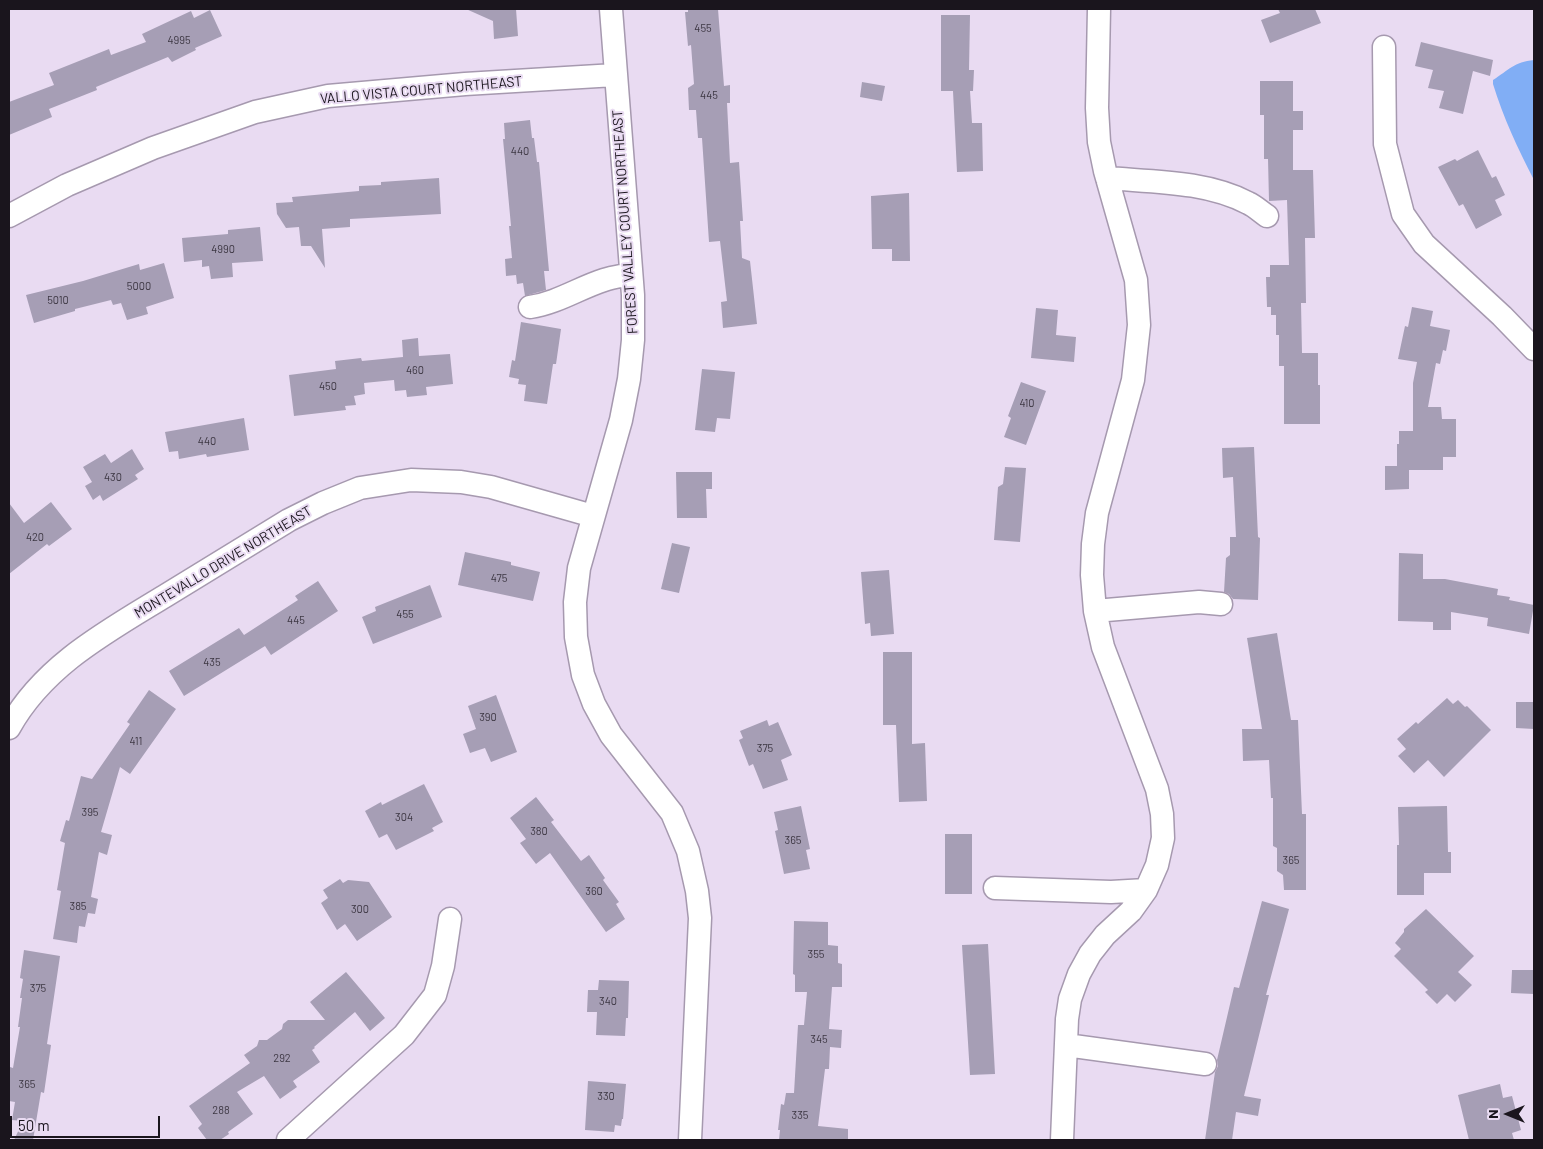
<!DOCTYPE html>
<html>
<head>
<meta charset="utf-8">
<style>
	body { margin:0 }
	#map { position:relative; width:1543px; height:1149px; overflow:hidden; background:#e9dbf2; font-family:Barlow,sans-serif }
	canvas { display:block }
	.frame { position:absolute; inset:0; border:10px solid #1a151d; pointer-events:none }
	.north { position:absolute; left:1483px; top:1089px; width:50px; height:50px; -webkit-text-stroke:4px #e9dbf2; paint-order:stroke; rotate:270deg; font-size:14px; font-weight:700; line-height:20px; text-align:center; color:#1a151d }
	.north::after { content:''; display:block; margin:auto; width:18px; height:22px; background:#1a151d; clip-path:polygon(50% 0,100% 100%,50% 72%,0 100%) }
	.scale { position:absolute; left:10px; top:1116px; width:150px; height:22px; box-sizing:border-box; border:2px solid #1a151d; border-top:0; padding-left:6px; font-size:15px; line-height:18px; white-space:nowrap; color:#1a151d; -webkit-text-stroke:4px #e9dbf2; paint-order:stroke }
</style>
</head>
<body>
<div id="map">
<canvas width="1543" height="1149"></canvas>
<div class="frame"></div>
<div class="north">N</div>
<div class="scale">50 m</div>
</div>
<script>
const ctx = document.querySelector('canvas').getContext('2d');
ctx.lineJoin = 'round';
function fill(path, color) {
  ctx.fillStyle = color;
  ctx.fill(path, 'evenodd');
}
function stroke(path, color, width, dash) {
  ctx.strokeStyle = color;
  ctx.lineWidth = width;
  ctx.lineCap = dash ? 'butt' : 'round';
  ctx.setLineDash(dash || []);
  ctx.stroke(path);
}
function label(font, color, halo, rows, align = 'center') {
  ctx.font = font + ' Barlow,sans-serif';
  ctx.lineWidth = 4;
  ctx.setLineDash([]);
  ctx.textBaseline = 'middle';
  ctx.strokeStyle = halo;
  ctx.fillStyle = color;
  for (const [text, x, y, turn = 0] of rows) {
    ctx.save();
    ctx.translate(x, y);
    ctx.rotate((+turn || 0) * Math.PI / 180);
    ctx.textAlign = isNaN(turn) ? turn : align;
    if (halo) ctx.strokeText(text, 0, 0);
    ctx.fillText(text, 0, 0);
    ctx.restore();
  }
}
const water = new Path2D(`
	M1534,60V180C1518,149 1503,117 1493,84V80C1509,70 1514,62 1534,60Z`);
const building = new Path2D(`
	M466,9H516L518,36L494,39L493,21Z
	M688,9H718L724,86L730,85V103H727L730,163L739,162L743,221H740L742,258L750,261L757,324L723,328L721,302L727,301L720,241L709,242L702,138H698L696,110H689L688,88L694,84L691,45L688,46L685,12H688Z
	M1278,9H1315L1321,23L1270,43L1261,20L1280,13Z
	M210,10L222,36L195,48L196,50L172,62L168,57L96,87L97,90L49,109L52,117L9,135V102L54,85L49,73L109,49L111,55L146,42L142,34L191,11L194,18Z
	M941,15H970L969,70H974L973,91H970L972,123H982L983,171L957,172L953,91H941Z
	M1421,42L1493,60L1490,76L1473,71L1463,114L1439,108L1444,91L1428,88L1433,70L1415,66Z
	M1260,81H1293V111H1303V130H1293V170H1313L1315,238H1305L1306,303H1301L1302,353H1318V385H1320V424H1284V366H1279V335H1276V315H1271V307H1267L1266,277H1270V265H1289L1287,200L1269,201L1268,159H1264V115H1260Z
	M862,82L885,86L882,101L860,97Z
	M530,120L532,138H534L537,162H539L549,271H544L546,290L525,296L523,283L517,284L516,275L506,276L505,259L512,258L509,226H511L503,139H505L504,123Z
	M1478,150L1492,178L1496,176L1505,195L1495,200L1502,215L1476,229L1463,204L1459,206L1438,167L1455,159L1457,161Z
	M439,178L441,214L350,219V227L322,229L325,268L311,246H301L299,227L286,228L277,214L276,203L293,202L292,197L359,191V186L381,185V182Z
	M909,193L910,261H892V249H872L871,196Z
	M260,227L263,261L232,263L233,277L211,279L209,266L202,267V260L184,262L182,238L228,234V230Z
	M164,263L174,298L146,307L148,314L127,320L121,303L113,305L111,300L75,309V311L34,323L26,295L83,281L139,264L140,270Z
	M1412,307L1433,311L1430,326L1450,330L1446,351L1443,350L1440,364L1436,363L1428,407H1441L1442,419H1456V457H1443V470H1409V489L1385,490V466H1397V444H1399V431H1413V383L1417,362L1398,359L1405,326L1408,327Z
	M1036,308L1058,310L1056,335L1076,337L1074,362L1031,358Z
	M521,322L561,329L556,364H553L547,404L524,401L526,385L518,384L519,379L509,377L512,360L515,361Z
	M418,338L419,356L450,354L453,384L426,387L427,395L407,397L406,390L395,391L394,380L364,383L365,394L354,396L356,405L345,406L346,410L294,416L289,375L336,369L335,361L361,358L362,361L403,357L402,340Z
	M702,369L735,372L730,419L717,418L715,432L695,430Z
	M1021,382L1046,391L1026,445L1004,437L1011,418L1008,416Z
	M244,418L249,450L207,457L206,454L179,459L178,451L169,452L165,432Z
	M1254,447L1258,537L1260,538L1258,600L1233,599L1229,594L1224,592L1226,558L1230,555V537H1236L1233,477L1223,478L1222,448Z
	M132,449L144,469L135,475L138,479L103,501L100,495L93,500L85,486L92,482L83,467L105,454L111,463Z
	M1005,467L1026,468L1020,542L994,540L998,487L1003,484Z
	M676,472H712V489H706L707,518H677Z
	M51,502L72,529L49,546L47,544L9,574V503L24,523Z
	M672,543L690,547L679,593L661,589Z
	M465,552L511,562V565L540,572L533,601L458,585Z
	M1399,553L1423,554V579H1445L1498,589L1497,595L1510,597L1509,600L1534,605L1529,634L1487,626L1488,618L1451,612V630H1433V622L1398,621Z
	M889,570L894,634L871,636L870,623L865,624L861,572Z
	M318,581L338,611L271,655L265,646L184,696L169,671L239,628L244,635L298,600L295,596Z
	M430,585L442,617L373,644L362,617L376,611L375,607Z
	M1277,633L1291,720H1298L1302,814H1306V890H1284L1283,875L1277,871V848L1273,846V798H1271L1269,760L1243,761L1242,729H1262L1247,638Z
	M883,652H912V744L925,743L927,801L899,802L896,725H883Z
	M149,690L176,709L130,774L120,767L101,832L112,835L107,855L99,852L91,897L98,899L95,914L88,913L85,927L79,926L77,943L53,939L61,891L57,890L65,843L60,841L66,820L69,821L81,776L92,779L130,724L127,722Z
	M496,695L517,752L491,762L485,748L470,753L463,734L476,729L468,706Z
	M1447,698L1453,704L1458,700L1465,707L1467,706L1491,730L1444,777L1428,760L1414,773L1398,756L1406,749L1397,739L1416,722L1418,724Z
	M1516,702H1534V729L1516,728Z
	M767,720L769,726L778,722L792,755L781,760L788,780L763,789L753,764L749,766L739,740L743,738L740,731Z
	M424,784L443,822L432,828L434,831L396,850L387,834L379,838L365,811L381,802L382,805Z
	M536,797L554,820L551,822L581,861L589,855L605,878L603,880L619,902L616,904L625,919L606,932L550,853L536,864L520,843L526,839L510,818Z
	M801,806L810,849L806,850L810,869L784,874L775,831L778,830L774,812Z
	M1447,806L1448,852H1451V873H1424V895H1397V845H1399L1398,807Z
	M945,834H972V894H945Z
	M340,879L343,883L348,880L369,882L392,917L357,941L345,924L337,930L321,903L328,898L323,890Z
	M1262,901L1289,909L1266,995H1269L1244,1096L1261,1099L1258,1116L1236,1112L1232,1140H1205L1215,1072L1218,1066L1217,1060L1234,987L1239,988Z
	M1426,909L1474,956L1458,972L1472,985L1455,1002L1447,994L1437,1004L1425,992L1428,990L1394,956L1401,949L1395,943L1404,932V929Z
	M794,921L828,922V945L838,946V963L842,964V987H832L829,1029L842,1030L841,1048L830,1047L829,1069H825L818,1126L848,1129V1140H779L780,1130H778L781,1104L784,1105L786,1093H794L798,1025H804L807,992H795V975L793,974Z
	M988,944L995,1074L970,1075L962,945Z
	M24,950L60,956L47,1044L51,1045L44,1093L41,1092L33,1140H14L23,1121L12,1120L15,1102L9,1101V1077L10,1067L13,1068L20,1027H18L22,998H20L23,979L20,978Z
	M1512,970H1534V994L1511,993Z
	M346,972L385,1018L370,1031L355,1012L314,1047L315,1048L312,1050L320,1062L293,1081L297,1087L280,1099L264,1076L237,1092L253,1114L228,1132L229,1134L220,1140H207L198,1128L202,1124L189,1106L250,1063L244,1055L257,1046L259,1040H267L282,1029L283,1024L288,1020H325L310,1002Z
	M599,980L629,981L628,1018H626L625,1036L596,1035L597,1012H587L588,990H598Z
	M588,1081L626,1084L623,1119H622L621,1126L615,1125L614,1132L585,1130Z
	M1500,1084L1503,1098L1512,1096L1521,1130L1512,1133L1514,1140H1469L1458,1095Z`);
const minor = new Path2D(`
	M611,9L633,295V340L629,379L621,420L579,568L575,602L576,637L583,675L594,704L611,735L672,813L688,851L697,891L700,918L690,1140
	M1384,47L1385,144L1403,214L1424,244L1502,316L1534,349
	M1107,178C1153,182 1206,181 1248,203C1255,206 1261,212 1267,216
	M9,216L67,185L153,148L255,112L328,96L465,84L615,75
	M530,307C557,303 579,288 604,280C613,277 622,276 631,274
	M1095,611L1199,602L1221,604
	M9,728C43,666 106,632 165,596C206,571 247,546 289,520L323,503L360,488L411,480L461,482L491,487L593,516
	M995,888L1111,892L1146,890
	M1066,1045L1205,1064
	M288,1140L404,1035L435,995L443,966L450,919
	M1062,1140L1067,1019L1070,999L1079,974L1090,954L1105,935L1131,911L1146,890L1157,865L1163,838L1162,814L1157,789L1103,647L1095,611L1092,575L1093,544L1097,513L1133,380L1139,325L1136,280L1105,171L1099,142L1097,108L1099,9`);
const numberNames = [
	["455",703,28],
	["4995",179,40],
	["445",709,95],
	["440",520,151],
	["4990",223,249],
	["5000",139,286],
	["5010",58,300],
	["460",415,370],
	["450",328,386],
	["410",1027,403],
	["440",207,441],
	["430",113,477],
	["420",35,537],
	["475",499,578],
	["455",405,614],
	["445",296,620],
	["435",212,662],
	["390",488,717],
	["411",136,741],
	["375",765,748],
	["395",90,812],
	["304",404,817],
	["380",539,831],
	["365",793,840],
	["365",1291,860],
	["360",594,891],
	["385",78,906],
	["300",360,909],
	["355",816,954],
	["375",38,988],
	["340",608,1001],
	["345",819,1039],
	["292",282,1058],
	["365",27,1084],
	["330",606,1096],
	["288",221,1110],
	["335",800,1115]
];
const streetNames = [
	["VALLO VISTA COURT NORTHEAST",421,90,-5],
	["FOREST VALLEY COURT NORTHEAST",625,222,-94],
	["MONTEVALLO DRIVE NORTHEAST",223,562,-31]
];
fill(water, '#81aef5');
fill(building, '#a69eb5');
stroke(minor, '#a699af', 25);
stroke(minor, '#fff', 22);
label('11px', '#3d3743', null, numberNames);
label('14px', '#1a151d', '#e9dbf2', streetNames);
</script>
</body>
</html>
